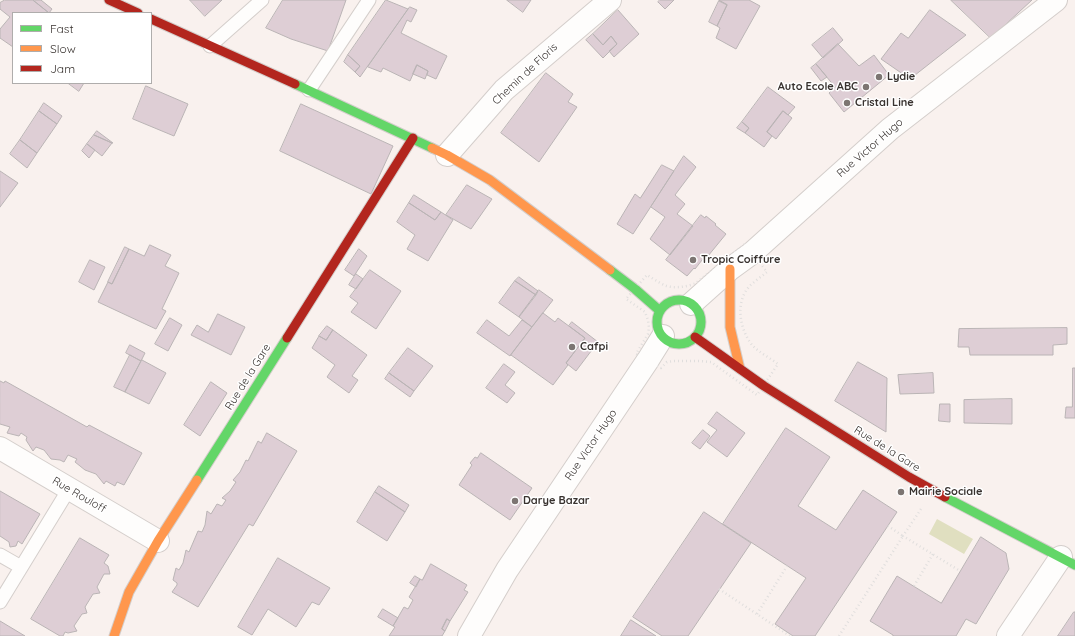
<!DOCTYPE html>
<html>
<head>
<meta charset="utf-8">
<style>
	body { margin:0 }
	#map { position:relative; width:1075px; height:636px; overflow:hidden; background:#f9f1ee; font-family:Quicksand,sans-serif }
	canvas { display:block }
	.legend { position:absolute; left:12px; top:12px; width:140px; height:72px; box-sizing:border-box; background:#fff; border:1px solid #afadac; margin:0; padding:5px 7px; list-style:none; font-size:12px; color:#38322f }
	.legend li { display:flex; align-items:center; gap:8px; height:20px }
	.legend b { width:20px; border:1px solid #afadac }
</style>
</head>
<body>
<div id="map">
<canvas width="1075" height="636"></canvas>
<ul class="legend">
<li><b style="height:5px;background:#63d668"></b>Fast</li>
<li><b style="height:5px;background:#ff974d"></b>Slow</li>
<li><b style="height:5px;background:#b3261e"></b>Jam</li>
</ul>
</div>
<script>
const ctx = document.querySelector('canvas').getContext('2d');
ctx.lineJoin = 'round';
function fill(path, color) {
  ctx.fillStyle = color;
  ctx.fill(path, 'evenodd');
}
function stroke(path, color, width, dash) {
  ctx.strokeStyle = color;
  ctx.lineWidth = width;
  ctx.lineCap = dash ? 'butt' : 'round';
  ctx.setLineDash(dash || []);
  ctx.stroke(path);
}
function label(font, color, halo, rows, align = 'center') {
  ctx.font = font + ' Quicksand,sans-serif';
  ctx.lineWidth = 3;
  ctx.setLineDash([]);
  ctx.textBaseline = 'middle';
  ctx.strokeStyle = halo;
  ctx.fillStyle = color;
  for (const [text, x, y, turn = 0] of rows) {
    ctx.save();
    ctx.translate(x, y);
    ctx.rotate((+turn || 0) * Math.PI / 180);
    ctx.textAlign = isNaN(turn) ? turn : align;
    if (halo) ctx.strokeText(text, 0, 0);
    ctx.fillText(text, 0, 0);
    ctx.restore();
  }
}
const green = new Path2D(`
	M937,519L973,539L964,554L929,534Z`);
const building = new Path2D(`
	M5,0H33L49,13H13V47L0,38V29L10,17L0,9V3Z
	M35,0H41L52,9L49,13L34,1Z
	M190,0H222L205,16Z
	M283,0H346L328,51L291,39L266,28Z
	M386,0L408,9L360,77L355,72L360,66L348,55Z
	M507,0H531L523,12Z
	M660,0H674L665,9L658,2Z
	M719,0H749L760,6L736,49L716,38L720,28L717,26L727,5Z
	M951,0H1032L991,38Z
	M719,1L727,5L717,26L709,22Z
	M410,7L417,10L411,22L407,20L401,33L447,56L436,79L427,75L428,71L417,65L410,81L383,68L381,72L368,67Z
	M618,10L639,34L614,57L609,51L617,44L611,36L603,45L593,34Z
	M930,10L966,35L910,79L881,59L901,33L908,38Z
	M833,28L843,40L823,58L812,45Z
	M593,34L603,45L611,36L617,44L603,58L586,40Z
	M838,44L859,66L874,55L889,75L844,112L829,93L835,87L816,64Z
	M348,55L360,66L355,72L344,62Z
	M816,64L827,77L821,81L811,68Z
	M417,65L428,71L425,79L413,74Z
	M546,73L573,94L568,102L577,107L539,162L501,133Z
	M68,83H84L79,91Z
	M146,86L188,104L174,136L133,119Z
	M768,87L795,107L788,115L783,111L767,132L772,136L764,147L745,133L749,128L742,122Z
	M44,103L62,116L57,124L39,111Z
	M301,104L393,146L371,194L280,151Z
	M39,111L57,124L37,153L20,140Z
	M783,111L792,118L776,139L767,132Z
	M742,122L749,128L745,133L737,128Z
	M97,131L113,143H112L94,135Z
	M94,135L112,143L102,156L87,144Z
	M20,140L37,153L27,168L10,154Z
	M87,144L95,150L89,158L82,151Z
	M684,156L696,167L675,195L685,204L677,214L693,226L670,255L650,239L665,217L651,207Z
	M662,165L674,171L633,234L617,224L635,194L640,198Z
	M0,171L18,183L0,207Z
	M467,185L492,199L471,229L446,215Z
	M414,195L441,212L435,220L409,203Z
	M409,203L435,220L441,212L453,220L428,261L407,249L415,235L397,222Z
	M701,215L705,218L706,216L716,224L715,225L726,234L708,256L706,255L695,269L694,268L687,276L666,260Z
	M150,245L171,255L165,266L179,273L162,309L166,311L156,329L98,302L108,282L112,284L129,249L144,256Z
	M125,247L129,249L112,284L108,282Z
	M359,249L367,256L354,276L345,270Z
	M90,260L105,267L94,290L79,282Z
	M370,270L401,291L376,329L351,312L358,303L350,297Z
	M356,274L363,279L356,289L349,285Z
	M519,277L538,291L536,295L515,281Z
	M515,281L536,295L519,317L499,303Z
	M539,290L553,300L532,327L519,317Z
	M543,313L555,322L558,318L585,338L566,363L568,365L553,385L511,355Z
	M218,314L245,327L231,355L191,335L197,325L208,332Z
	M170,318L182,325L168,351L155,344Z
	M487,320L509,336L522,320L532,327L510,356L477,333Z
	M572,322L598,342L576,371L566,363L585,338L569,326Z
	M327,326L333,330L326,340L319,336Z
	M1067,328V344L1053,345V355H970L969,347H958L959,329Z
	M333,330L367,355L352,376L358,380L349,393L327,377L335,365L312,348L319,336L326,340Z
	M130,345L145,353L141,361L126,353Z
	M408,348L433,366L414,391L389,373Z
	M130,355L141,361L125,392L114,387Z
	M142,360L166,373L149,404L125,392Z
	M858,362L887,378L886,432L835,401Z
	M504,364L515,372L505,385L515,393L507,403L486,388Z
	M1073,368H1075V418H1065L1066,407H1072Z
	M389,373L414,391L410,397L385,379Z
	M933,373L934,393L900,394L898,375Z
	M0,381L4,383L5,381L87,427L89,425L142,453L124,485L117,482L115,486L106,481L104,484L96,474L85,470L75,462L77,459L68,455L64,462L60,460L51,459L44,450L36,447L33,451L26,440L27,437L21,433L19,436L7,433L10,427L0,424Z
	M211,382L227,393L200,436L184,425Z
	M1012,399V424L964,423V400Z
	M940,404H950V422L939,421Z
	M717,412L745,433L727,457L707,442L717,430L708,424Z
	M786,428L830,457L798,506L836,530L863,490L897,512L815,636H793L775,624L806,578L723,524Z
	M703,430L710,436L700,449L692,443Z
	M267,433L297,451L253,526L249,524L198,607L172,592L177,585V583L173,580L176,568L179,570L183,563L186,550L189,552L198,531L202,532L205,525L207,511L211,514L217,504L222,506L226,500L222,498L230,491L236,482L233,480L240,472L246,460L248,461L258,441L261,443Z
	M481,453L532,488L510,520L459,485L472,465L470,463L475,457L477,458Z
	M379,486L409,505L405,512L375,492Z
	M0,491L40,514L22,544L18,541L16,546L10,547L9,542L0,536Z
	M375,492L405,512L387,541L357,522Z
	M704,512L751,543L688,636H662L633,617Z
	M981,537L1006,553L1009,569L976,624L966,619L956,636H893V635L870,621L897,576L941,603Z
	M80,538L109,555L104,563L108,566L110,574H104L97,587L100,593L93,594L85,607L87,613L82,614L74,626L77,631L68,633L65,632L63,636H60L31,619Z
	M278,558L330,588L319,605L312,602L296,627L268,609L252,635L238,627Z
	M431,564L467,585L464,590L468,592L450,621L447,619L442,629L445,631L442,636H389L395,627L393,626L404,607L408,609L413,600L409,597L420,579L422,580Z
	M415,576L420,579L416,587L410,583Z
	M383,609L398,618L393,626L378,617Z
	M1074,612H1075V636H1058Z
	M447,619L450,621L445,631L442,629Z
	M631,620L656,636H621Z
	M0,621L25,636H0Z`);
const path = new Path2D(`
	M745,244L767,272C761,277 753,282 748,288C735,304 740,331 753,346C760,353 770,358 778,364L757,395L711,362L700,361H674L667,362L661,368L648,360L636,354L648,334L649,328L648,320L645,312L626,299L647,275C652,278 658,282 664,285C673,289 687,287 696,283Z
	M921,509L903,536L960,571
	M914,586L933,554
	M719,589L790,636
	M757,614L787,566
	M839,636L903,536L888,526`);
const lane = new Path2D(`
	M210,46L262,0
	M309,90L369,0
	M0,555L21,567
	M0,602L69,489`);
const street = new Path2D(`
	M447,155L504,90L610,0
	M691,304L730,269L752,253L890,129L1056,0
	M0,448L158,541
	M469,636L507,570L648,360L663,336
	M1008,636L1061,557`);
const fast = new Path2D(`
	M295,84L432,148
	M610,270L635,289L660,311
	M657 322a22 22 0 1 1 44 0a22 22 0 1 1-44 0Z
	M197,480L287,338
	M945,497L1075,565`);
const slow = new Path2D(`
	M432,148L447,155L490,180L610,270
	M730,269V327L740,369
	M114,636L129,592L158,541L197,480`);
const jam = new Path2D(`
	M109,0L138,13
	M151,19L295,84
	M695,337L764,386L909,477L945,497
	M287,338L413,138`);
const markers = [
	[879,77,4,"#7c7572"],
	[866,87,4,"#7c7572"],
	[847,103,4,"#7c7572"],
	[693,260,4,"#7c7572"],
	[572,347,4,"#7c7572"],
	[901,492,4,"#7c7572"],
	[515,501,4,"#7c7572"]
];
const streetNames = [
	["Chemin de Floris",525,74,-43],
	["Rue Victor Hugo",870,148,-41],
	["Rue de la Gare",248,377,-58],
	["Rue Victor Hugo",591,445,-56],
	["Rue de la Gare",887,449,32],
	["Rue Rouloff",79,495,30]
];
const poiNames = [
	["Lydie",887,77],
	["Auto Ecole ABC",858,87,"right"],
	["Cristal Line",855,103],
	["Tropic Coiffure",701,260],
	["Cafpi",580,347],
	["Mairie Sociale",909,492],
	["Darye Bazar",523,501]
];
fill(green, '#e0dfc0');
fill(building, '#deced5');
stroke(building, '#bab4b5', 1);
stroke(lane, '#d4cecb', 15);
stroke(street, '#d4cecb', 24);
stroke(fast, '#d4cecb', 11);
stroke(slow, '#d4cecb', 11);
stroke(jam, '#d4cecb', 11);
stroke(path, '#e0dedd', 2.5, [1, 3]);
stroke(lane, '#fefdfc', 13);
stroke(street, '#fefdfc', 22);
stroke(fast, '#63d668', 9);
stroke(slow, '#ff974d', 9);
stroke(jam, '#b3261e', 9);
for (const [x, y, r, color] of markers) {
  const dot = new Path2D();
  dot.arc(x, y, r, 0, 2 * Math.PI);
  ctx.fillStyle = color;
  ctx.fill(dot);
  stroke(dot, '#fff', 1.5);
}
label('11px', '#38322f', '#fff', streetNames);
label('bold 11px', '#38322f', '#fff', poiNames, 'left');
</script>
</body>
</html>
